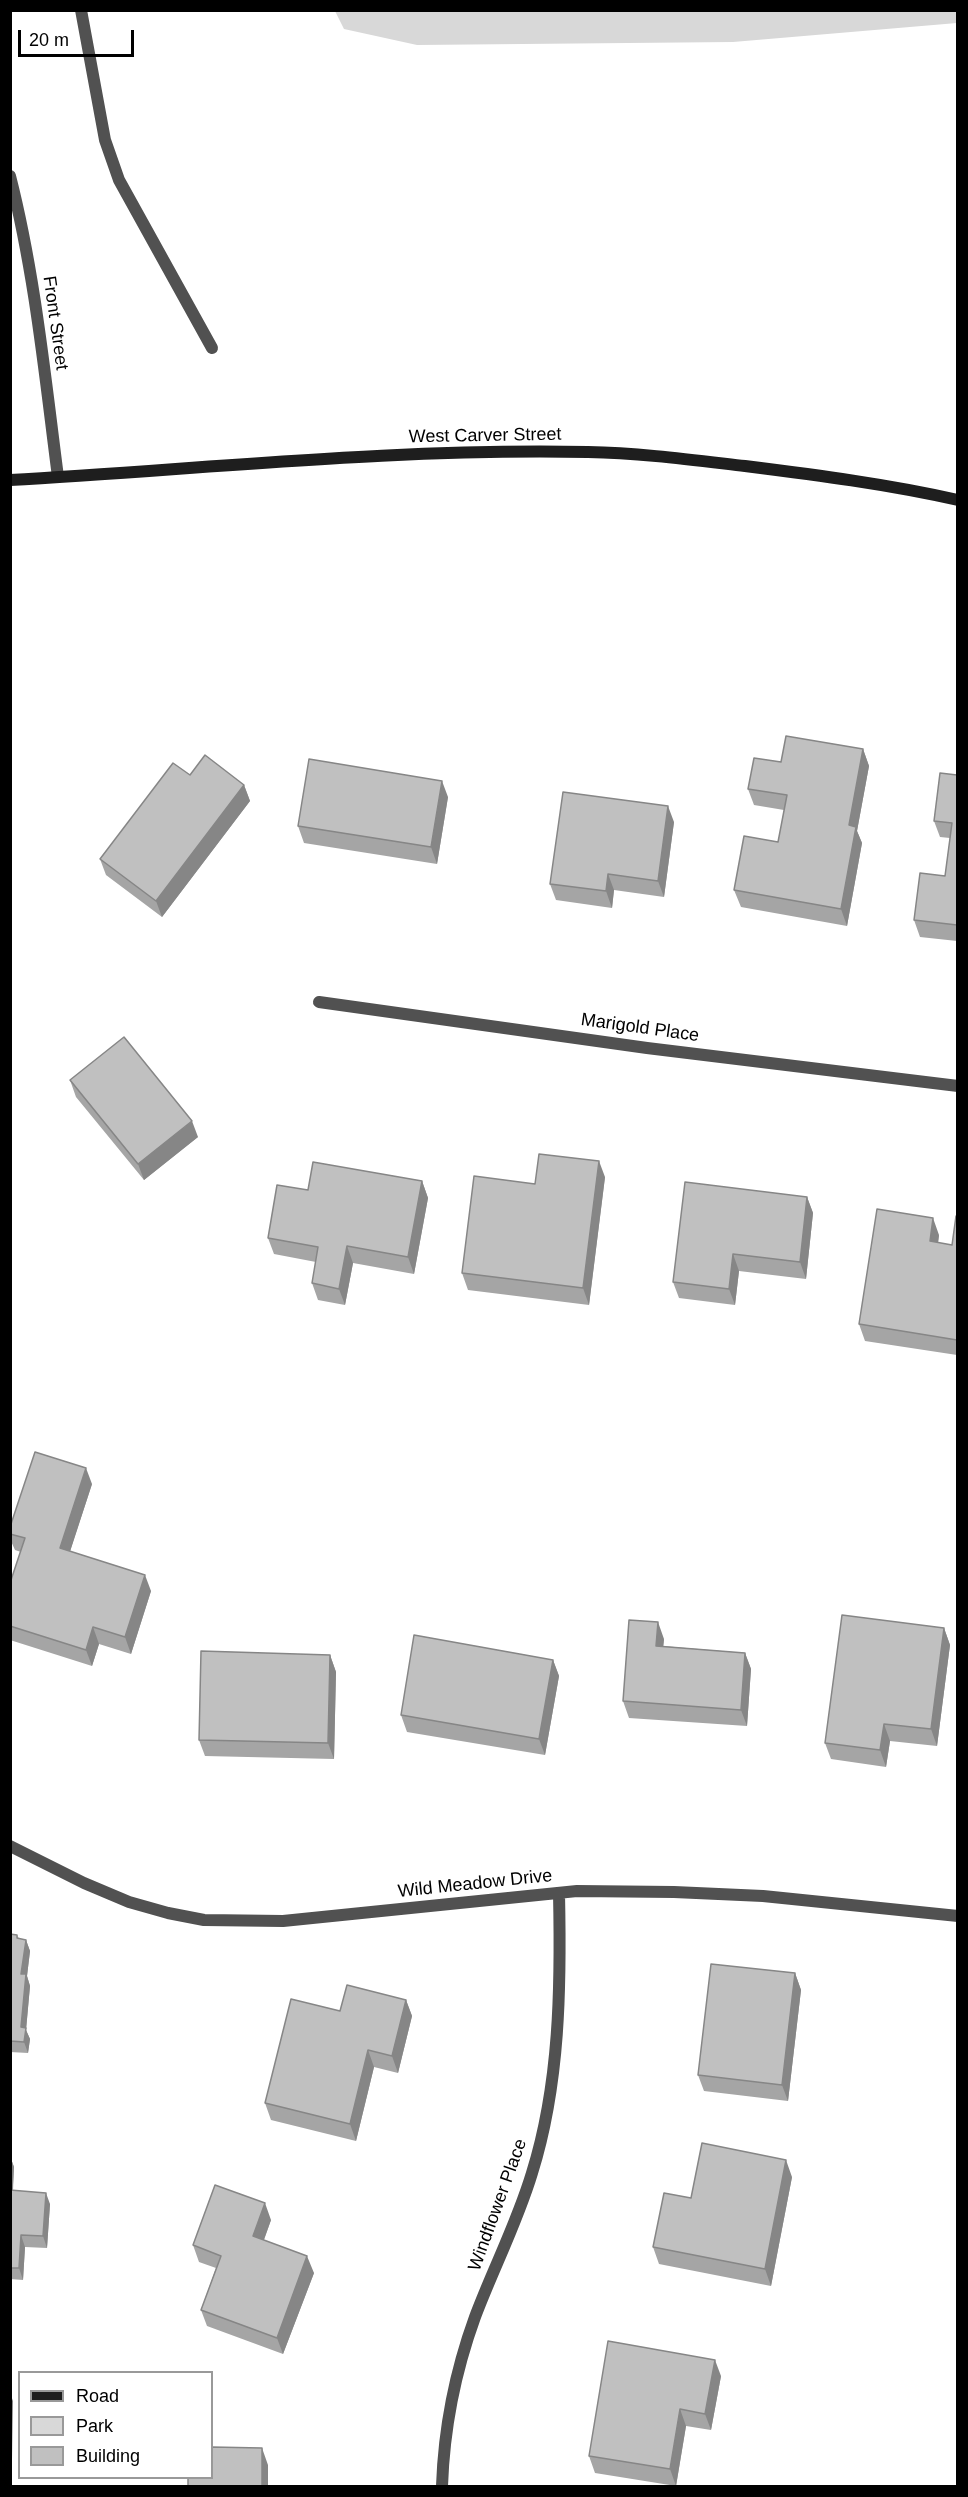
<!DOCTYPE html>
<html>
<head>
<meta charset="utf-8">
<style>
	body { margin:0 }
	#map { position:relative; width:968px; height:2497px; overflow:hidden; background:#fff; font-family:Arial,sans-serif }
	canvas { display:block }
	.frame { position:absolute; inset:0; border:12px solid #000; pointer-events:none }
	.legend { position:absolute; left:18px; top:2371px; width:195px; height:108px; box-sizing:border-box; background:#fff; border:2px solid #999; margin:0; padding:8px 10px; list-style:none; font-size:18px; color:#000 }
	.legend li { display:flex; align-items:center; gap:12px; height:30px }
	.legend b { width:30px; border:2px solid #999 }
	.scale { position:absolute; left:18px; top:30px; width:116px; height:27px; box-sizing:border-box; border:3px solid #000; border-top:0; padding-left:8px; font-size:18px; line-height:21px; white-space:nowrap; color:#000; -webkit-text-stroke:4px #fff; paint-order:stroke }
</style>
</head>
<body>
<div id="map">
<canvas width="968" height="2497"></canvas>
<div class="frame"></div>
<ul class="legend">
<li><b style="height:8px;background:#1e1e1e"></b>Road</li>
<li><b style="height:16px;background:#d8d8d8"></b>Park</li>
<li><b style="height:16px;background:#c0c0c0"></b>Building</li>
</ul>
<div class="scale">20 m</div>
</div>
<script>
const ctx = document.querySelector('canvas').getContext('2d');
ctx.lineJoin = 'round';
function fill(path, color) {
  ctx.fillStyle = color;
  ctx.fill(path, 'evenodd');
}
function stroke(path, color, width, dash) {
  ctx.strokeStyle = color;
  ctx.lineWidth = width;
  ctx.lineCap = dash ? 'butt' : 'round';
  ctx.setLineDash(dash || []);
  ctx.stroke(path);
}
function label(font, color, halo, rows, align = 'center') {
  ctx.font = font + ' Arial,sans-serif';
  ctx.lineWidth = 6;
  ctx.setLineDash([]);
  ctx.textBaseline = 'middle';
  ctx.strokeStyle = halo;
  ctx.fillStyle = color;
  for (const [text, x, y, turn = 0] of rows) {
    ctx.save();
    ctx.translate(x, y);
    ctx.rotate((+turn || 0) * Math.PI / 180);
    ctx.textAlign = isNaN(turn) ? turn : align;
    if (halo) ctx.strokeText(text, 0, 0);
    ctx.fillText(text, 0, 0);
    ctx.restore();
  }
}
const green = new Path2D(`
	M957,10V23L733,42L417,45L344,29L335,11Z`);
const street = new Path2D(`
	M81,10L105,140L119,180L212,348
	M10,176C35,274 45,377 58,477
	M319,1002L647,1048L958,1086
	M10,1846L84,1883L129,1902L168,1913L204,1920L283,1921L577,1891L674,1892L763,1896L958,1916
	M442,2486C444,2428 455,2372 475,2317C493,2269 517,2223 532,2173C560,2084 561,1986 559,1893`);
const secondary = new Path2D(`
	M10,480C203,469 395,448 588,452C640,453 693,460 745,466C816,475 887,484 958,500`);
const wall = new Path2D(`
	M863,749L869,766L857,831L862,843L847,926L741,907L734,890L778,842L784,810L754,805L748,789L781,762Z
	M190,775L244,785L250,801L162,917L106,875L100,859Z
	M957,775V941L920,937L914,920L945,876L950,838L940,837L934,821Z
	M448,797L437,864L304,843L298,826Z
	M674,822L664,897L614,890L612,908L556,900L550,884Z
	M70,1080L198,1137L144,1180L76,1097Z
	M605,1177L589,1305L468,1290L462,1273L535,1184Z
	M422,1181L428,1198L414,1274L353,1263L345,1305L318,1300L312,1283L316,1262L274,1254L268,1238L308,1190Z
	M807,1197L813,1213L806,1279L739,1271L735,1305L679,1298L673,1282Z
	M957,1216V1355L865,1341L859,1324L939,1235L938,1243L952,1245Z
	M92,1484L70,1551L151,1591L131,1654L99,1644L92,1666L10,1640V1583L21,1552L15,1550L10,1539V1527Z
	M944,1628L950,1645L937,1746L890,1741L886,1767L831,1759L825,1743Z
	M664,1639L663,1646L745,1653L751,1669L747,1726L629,1718L623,1701Z
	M330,1655L336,1672L334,1759L205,1756L199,1740Z
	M553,1660L559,1676L545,1755L407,1732L401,1715Z
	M10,1934L17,1935L19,1939L26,1940L30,1951L27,1976L30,1986L26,2030L30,2039L28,2053L10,2052Z
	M795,1973L801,1990L788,2101L704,2091L698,2075Z
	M406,2000L412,2016L398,2073L374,2067L356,2141L271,2120L265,2103L340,2011Z
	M10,2156L14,2167L13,2191L50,2204L47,2248L25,2247L23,2280L10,2279Z
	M792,2177L771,2286L659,2264L653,2247Z
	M271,2220L264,2240L314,2273L283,2354L207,2326L201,2310L216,2268L199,2262L193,2245Z
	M721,2376L711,2430L686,2426L676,2486L595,2473L589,2456Z`);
const shadedWall = new Path2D(`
	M863,749L869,766L857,831L862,843L847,926L841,909L849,825Z
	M442,781L448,797L437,864L431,847Z
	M244,785L250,801L162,917L156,901Z
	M668,806L674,822L664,897L658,881Z
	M608,874L614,890L612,908L606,891Z
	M192,1121L198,1137L144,1180L138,1164Z
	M599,1161L605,1177L589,1305L583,1288Z
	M422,1181L428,1198L414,1274L408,1257Z
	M807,1197L813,1213L806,1279L800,1262Z
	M933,1218L939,1235L936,1258L930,1241Z
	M347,1246L353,1263L345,1305L339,1289Z
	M733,1254L739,1271L735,1305L729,1289Z
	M86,1468L92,1484L66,1564L60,1548Z
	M145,1575L151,1591L131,1654L125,1637Z
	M658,1622L664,1639L662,1662L656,1646Z
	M93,1627L99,1644L92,1666L86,1650Z
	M944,1628L950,1645L937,1746L931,1729Z
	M745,1653L751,1669L747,1726L741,1710Z
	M330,1655L336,1672L334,1759L328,1743Z
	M553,1660L559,1676L545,1755L539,1739Z
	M884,1724L890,1741L886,1767L880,1750Z
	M26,1940L30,1951L27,1976L30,1986L26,2030L30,2039L28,2053L24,2042L21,2027V1974Z
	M795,1973L801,1990L788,2101L782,2085Z
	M406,2000L412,2016L398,2073L392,2056Z
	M368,2050L374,2067L356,2141L350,2124Z
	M10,2156L14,2167L12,2202L10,2197Z
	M786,2160L792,2177L771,2286L765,2269Z
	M46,2193L50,2204L47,2248L43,2236Z
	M265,2203L271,2220L259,2253L253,2236Z
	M21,2235L25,2247L23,2280L19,2268Z
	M307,2256L314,2273L283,2354L277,2338Z
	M715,2360L721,2376L711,2430L705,2414Z
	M10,2393L13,2401L12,2459L10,2456Z
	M680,2409L686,2426L676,2486L670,2469Z
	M262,2448L268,2465V2487H262Z`);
const building = new Path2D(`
	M786,736L863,749L849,825L856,827L841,909L734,890L744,836L778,842L787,795L748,789L754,758L781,762Z
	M205,755L244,785L156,901L100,859L173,763L190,775Z
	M309,759L442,781L431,847L298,826Z
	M940,773L957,775V925L914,920L920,873L945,876L952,823L934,821Z
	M563,792L668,806L658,881L608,874L606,891L550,884Z
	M124,1037L192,1121L138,1164L70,1080Z
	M539,1154L599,1161L583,1288L462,1273L474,1176L535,1184Z
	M313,1162L422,1181L408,1257L347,1246L339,1289L312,1283L318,1247L268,1238L277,1185L308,1190Z
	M685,1182L807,1197L800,1262L733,1254L729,1289L673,1282Z
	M877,1209L933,1218L930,1241L952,1245L956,1216H957V1340L859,1324Z
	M35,1452L86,1468L60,1548L145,1575L125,1637L93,1627L86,1650L10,1626V1583L25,1538L10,1534V1527Z
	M842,1615L944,1628L931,1729L884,1724L880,1750L825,1743Z
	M629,1620L658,1622L656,1646L745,1653L741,1710L623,1701Z
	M414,1635L553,1660L539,1739L401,1715Z
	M201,1651L330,1655L328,1743L199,1740Z
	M10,1934L17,1935V1938L26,1940L21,1974H26L21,2027L26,2028L24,2042L10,2041Z
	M711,1964L795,1973L782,2085L698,2075Z
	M347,1985L406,2000L392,2056L368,2050L350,2124L265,2103L291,1999L340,2011Z
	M702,2143L786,2160L765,2269L653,2247L664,2193L691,2198Z
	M215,2185L265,2203L253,2236L307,2256L277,2338L201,2310L221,2256L193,2245Z
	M10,2190L46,2193L43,2236L21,2235L19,2268H10Z
	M608,2341L715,2360L705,2414L680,2409L670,2469L589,2456Z
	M212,2447L262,2448V2487H188V2478H212Z`);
const streetNames = [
	["Front Street",55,323,82],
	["West Carver Street",485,436,-1],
	["Marigold Place",640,1028,8],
	["Wild Meadow Drive",475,1884,-6],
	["Windflower Place",498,2205,-70]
];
fill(green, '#d8d8d8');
stroke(street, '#515151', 12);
stroke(secondary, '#1e1e1e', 12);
fill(wall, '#a5a5a5');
fill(shadedWall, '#868686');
fill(building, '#c0c0c0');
stroke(building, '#868686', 1.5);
label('18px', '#000', '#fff', streetNames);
</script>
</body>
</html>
